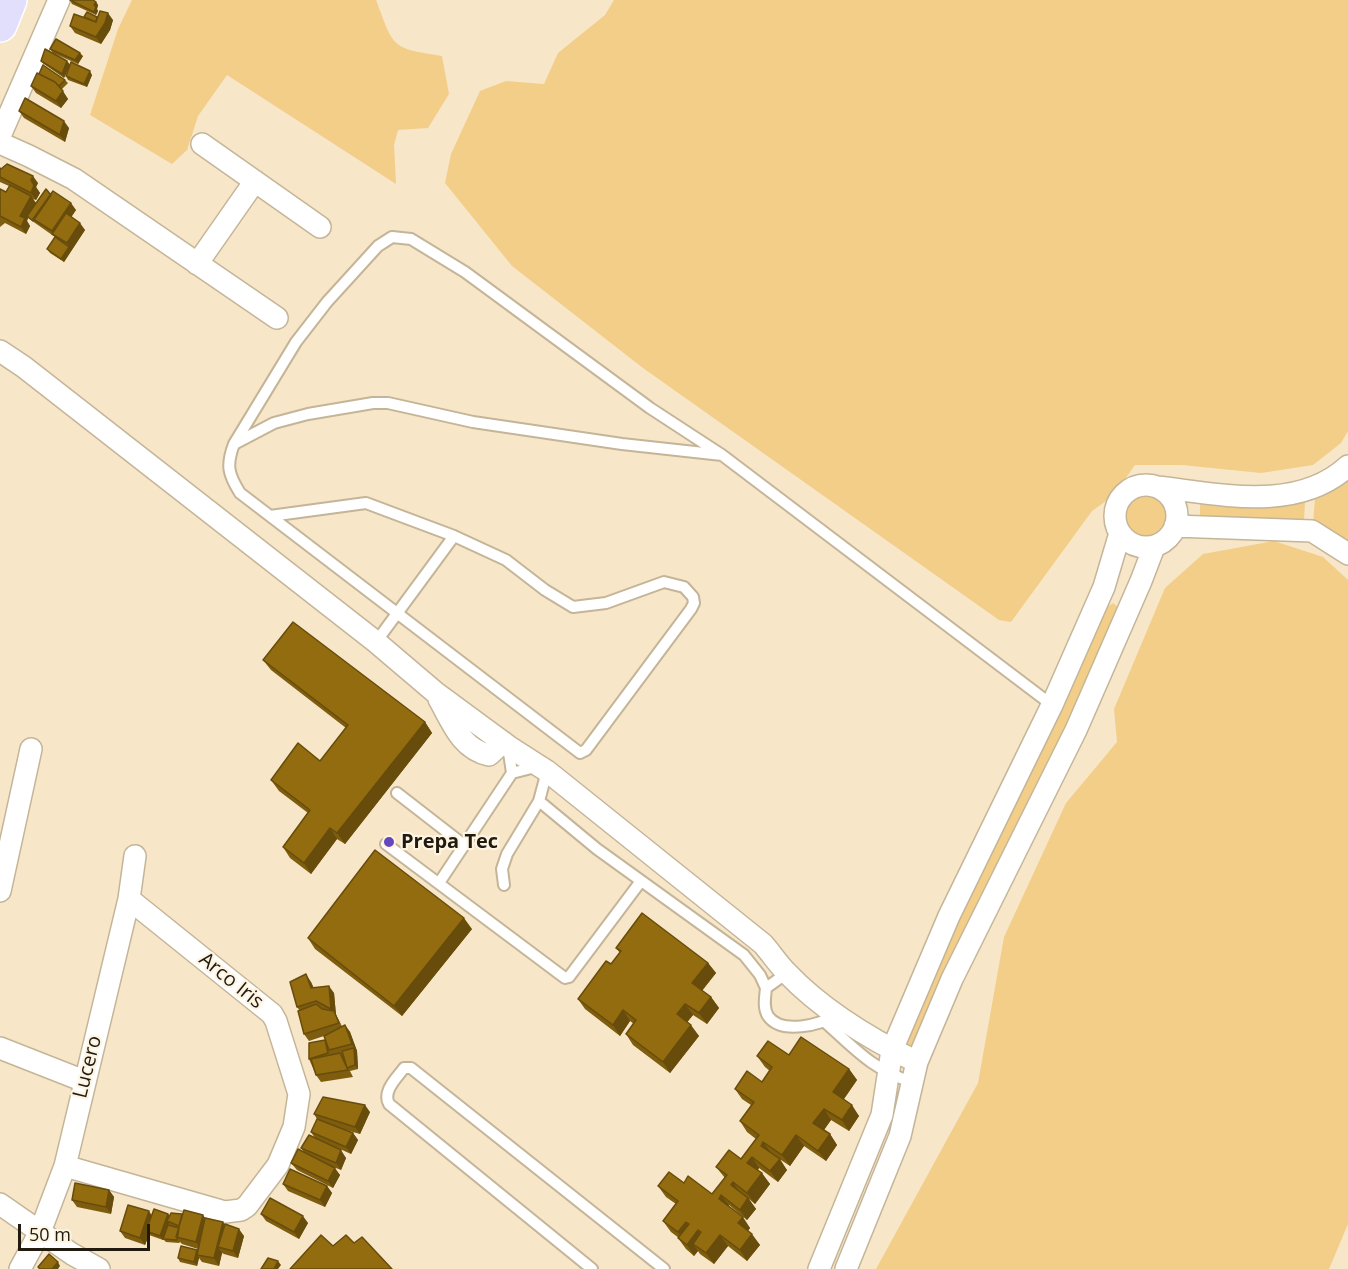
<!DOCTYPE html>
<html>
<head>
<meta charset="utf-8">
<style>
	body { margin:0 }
	#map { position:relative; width:1348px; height:1269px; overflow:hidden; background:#f7e6c8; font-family:"Open Sans",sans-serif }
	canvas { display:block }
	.scale { position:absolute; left:18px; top:1224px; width:132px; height:27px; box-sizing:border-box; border:3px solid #201a0f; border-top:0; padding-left:8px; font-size:18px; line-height:21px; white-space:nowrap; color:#201a0f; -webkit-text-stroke:4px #fef4e2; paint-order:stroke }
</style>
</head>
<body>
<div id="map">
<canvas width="1348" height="1269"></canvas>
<div class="scale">50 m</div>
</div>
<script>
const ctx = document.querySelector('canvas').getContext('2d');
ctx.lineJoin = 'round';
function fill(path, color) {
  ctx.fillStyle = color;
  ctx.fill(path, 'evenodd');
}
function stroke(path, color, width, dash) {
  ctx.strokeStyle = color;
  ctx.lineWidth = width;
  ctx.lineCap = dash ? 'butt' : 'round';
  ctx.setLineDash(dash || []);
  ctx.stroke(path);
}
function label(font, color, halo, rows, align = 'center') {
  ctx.font = font + ' "Open Sans",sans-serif';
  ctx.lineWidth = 4.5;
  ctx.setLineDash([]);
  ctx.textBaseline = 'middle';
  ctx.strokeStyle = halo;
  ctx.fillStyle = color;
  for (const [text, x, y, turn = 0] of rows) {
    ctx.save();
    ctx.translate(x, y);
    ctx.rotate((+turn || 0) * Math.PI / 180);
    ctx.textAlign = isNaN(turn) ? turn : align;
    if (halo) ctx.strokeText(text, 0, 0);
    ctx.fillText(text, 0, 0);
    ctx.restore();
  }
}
const green = new Path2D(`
	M132,0H376C394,48 391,48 442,56L449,94L428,128L398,130L394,145L396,184L227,75L198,116L187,150L172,164L90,115L118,29Z
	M614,0H1348V431L1341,443L1313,465L1261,473L1182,465H1135L1113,496L1092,511L1011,622L999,620L643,368L512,266L445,183L451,154L480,91L506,81L544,84L558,53L605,15Z
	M1348,478V547L1313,524L1315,499Z
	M1126 517a21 21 0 1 1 42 0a21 21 0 1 1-42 0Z
	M1200,501H1305L1304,521L1260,518H1200Z
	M1274,541L1323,557L1348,580V1224L1329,1269H876L978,1083L1004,937L1066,803L1117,742L1114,709L1165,588L1203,554Z
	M1113,603L1119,608L1108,636L915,1048L904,1043L918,1004L1107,607Z`);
const lane = new Path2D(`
	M234,444L296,342L327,302L378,246L392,237L411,239L465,272L650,408L722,455L1052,705
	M270,516L366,503L454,536L506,560L545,590L573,607L606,603L664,582L684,587L693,597L694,603L691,609L586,750L580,753L240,493C228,474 226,465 234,444L274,423L308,414L373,403H388L473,422L622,444L722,455
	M376,642L454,536
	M512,773L539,766
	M397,793L464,845
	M539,801L597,849L744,955L760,975L766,988
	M386,844L565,978L569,977L641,881
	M439,883L512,773L508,746
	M504,885L502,869L507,854L539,801L547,771
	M787,973L766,988C765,998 763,1008 768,1016C781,1035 821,1025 836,1015
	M825,1022C855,1049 873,1070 912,1082
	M592,1269L389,1104C382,1091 397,1078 404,1068H411L664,1269`);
const street = new Path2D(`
	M0,136L59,0
	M0,143L29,156L74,179L277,318
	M202,144L320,227
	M197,264L255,181
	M0,351L24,367L376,642L436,693L508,746L547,771L763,944C771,953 778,964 787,973C823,1011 870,1039 917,1062
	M1115 516a31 31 0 1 1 62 0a31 31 0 1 1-62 0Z
	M1157,487C1220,494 1297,513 1348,466
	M1175,526L1312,531L1348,554
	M439,699C452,722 461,749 489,755L503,742
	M0,891L31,749
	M0,1048L84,1081
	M65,1166L225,1212L241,1210L247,1206L278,1165L294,1127L299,1094L276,1021L272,1014L129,899
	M0,1204L72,1254L99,1269
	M20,1269L40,1232L65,1166L129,899L135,856
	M819,1269L882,1115L892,1050L949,916L1052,705L1104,587L1120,533
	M846,1269L900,1136L917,1062L952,979L1076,730L1141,581L1154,547`);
const primary = new Path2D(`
	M0,25L10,0`);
const wall = new Path2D(`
	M70,0L96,2L98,5L97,9L98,11L96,15L72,4Z
	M97,17L113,20L110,30L101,44L75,33L70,26L85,18Z
	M50,49L83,56L78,64L53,53Z
	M41,61H67L70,65L64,78L44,64Z
	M92,75L87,87L68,80L66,76Z
	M65,80L68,83L61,90L68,99L61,108L36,93L31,86Z
	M19,111L69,128L65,142L24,118Z
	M0,168L38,183L36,187L40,193L36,200L33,199L36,203L51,195L76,210L71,217L85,230L64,262L50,253L47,249L55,237L28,218L27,221L30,226L26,234L5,223L0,227V189L6,192L9,186L0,182Z
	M263,660L425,722L432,733L345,844L337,839L311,874L290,858L283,847L308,813L279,791L271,780L320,761L346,728L271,670Z
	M472,929L402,1016L315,949L308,938Z
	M616,948L708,963L716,973L702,991L711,997L719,1008L707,1024L693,1015L687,1022L699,1036L670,1073L633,1045L626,1034L634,1024L630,1021L620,1036L585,1009L578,999L611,964L620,953Z
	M311,982L314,988L334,993L336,1015L342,1027L345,1025L350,1032L357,1051L358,1069L350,1071L353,1077L321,1082L316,1075L309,1059L326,1042L324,1036L309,1041L304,1034L300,1011L297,1007Z
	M789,1055L849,1069L857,1080L844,1099L859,1116L849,1131L831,1120L824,1130L830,1134L837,1145L826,1161L804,1146L790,1166L772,1154L787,1170L778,1182L759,1168L758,1170L770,1184L755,1204L749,1199L756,1209L747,1220L729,1205L728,1206L750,1228L748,1231L760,1245L747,1261L728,1246L714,1264L700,1254L698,1251L694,1256L686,1249L678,1238H679L671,1232L663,1221L676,1204L666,1197L658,1186L684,1183L712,1194L725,1178L716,1167L741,1159L756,1139L747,1132L740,1121L751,1105L742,1099L735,1089L762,1082L770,1071L765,1067L757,1056Z
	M370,1112L360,1134L339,1128L353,1133L358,1140L351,1154L329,1144L346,1158L341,1170L331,1166L340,1175L333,1188L297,1170L291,1163L304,1152L301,1148L315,1138L311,1132L317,1119L314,1114Z
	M283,1184L327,1186L332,1193L325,1207L288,1191Z
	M109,1190L114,1197L111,1214L77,1207L72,1200Z
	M168,1214L169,1216L182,1214L183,1215L205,1218L225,1225L244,1236L238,1258L224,1254L222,1253L219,1266L202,1262L199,1258L197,1266L180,1262L178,1258L197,1250L198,1249L182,1244L180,1242L179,1243L166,1242L163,1239V1240L149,1235L145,1245L125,1238L120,1231L152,1216Z
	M261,1214L308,1223L299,1239L266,1221Z`);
const shadedWall = new Path2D(`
	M96,2L98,5L97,9L98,11L96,15L94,12V5Z
	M108,13L113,20L110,30L101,44L96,37Z
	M80,53L83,56L78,64L75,60Z
	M67,61L70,65L64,78L62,74Z
	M90,71L92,75L87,87L84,84Z
	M63,91L68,99L61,108L56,101Z
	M64,121L69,128L65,142L60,135Z
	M33,176L38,183L36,187L40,193L36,200L31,193V180Z
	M31,196L36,203L27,216L28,218L27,221L30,226L26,234L21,227L20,216Z
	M71,203L76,210L58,237L54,235L52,231Z
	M80,223L85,230L64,262L61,259L69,247L67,243Z
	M425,722L432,733L345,844L337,833Z
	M330,828L337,839L311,874L304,863Z
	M464,918L472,929L402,1016L394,1006Z
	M708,963L716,973L699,994L692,983Z
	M306,974L311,982L316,995L311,988Z
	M329,986L334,993L336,1015L344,1030L331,1009Z
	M711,997L719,1008L707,1024L699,1013Z
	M685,1004L693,1015L685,1025L677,1014Z
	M623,1010L630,1021L620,1036L613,1025Z
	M345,1025L350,1032L357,1051L358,1069L355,1065L354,1048L352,1044Z
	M691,1025L699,1036L670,1073L663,1062Z
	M849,1069L857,1080L841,1103L833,1092Z
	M365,1105L370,1112L360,1134L355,1127Z
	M852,1105L859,1116L849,1131L842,1120Z
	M824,1109L831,1120L821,1134L813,1123Z
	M353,1133L358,1140L351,1154L346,1147Z
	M830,1134L837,1145L826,1161L818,1151Z
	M796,1135L804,1146L790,1166L782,1155Z
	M763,1142L771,1153L761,1146Z
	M341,1150L346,1158L341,1170L336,1163Z
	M752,1157L759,1168L755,1174L747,1163Z
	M780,1159L787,1170L778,1182L770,1171Z
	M335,1168L340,1175L333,1188L328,1181Z
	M762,1173L770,1184L755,1204L747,1193Z
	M733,1182L740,1193L731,1185Z
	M327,1186L332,1193L325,1207L320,1200Z
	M109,1190L114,1197L111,1214L106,1207Z
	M721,1195L729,1205L726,1210L719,1199Z
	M748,1198L756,1209L747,1220L740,1210Z
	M149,1211L154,1219L146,1231L149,1235L145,1245L140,1238Z
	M168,1214L171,1218L167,1221L169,1223L163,1240L160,1236Z
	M203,1215L208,1222L201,1249L196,1242Z
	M303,1216L308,1223L299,1239L294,1232Z
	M743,1217L750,1228L745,1234L738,1223Z
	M223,1222L228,1229L218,1247L222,1253L219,1266L214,1258Z
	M686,1222L693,1233L686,1243L678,1232Z
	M239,1229L244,1236L238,1258L233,1251Z
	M698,1230L705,1241L693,1244L698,1251L694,1256L687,1245Z
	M752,1234L760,1245L747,1261L740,1250Z
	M720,1235L728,1246L714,1264L706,1253Z
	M197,1250V1255L199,1258L197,1266L194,1262Z
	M278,1261L281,1265L278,1269H274Z
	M58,1262L60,1266L58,1269H52Z`);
const building = new Path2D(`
	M70,0H93L96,2L94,5L96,7L94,12Z
	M100,11L108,13L105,23L96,37L70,26L74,14L96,22Z
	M87,12L97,17L96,22L84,17Z
	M56,39L80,53L75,60L50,49Z
	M45,49L67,61L62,74L41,61Z
	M71,62L90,71L84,84L66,76Z
	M43,65L65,80L59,86L55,82L39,74Z
	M37,73L55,82L63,91L56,101L31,86Z
	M25,98L64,121L60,135L19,111Z
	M7,164L33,176L31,180L34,185L31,193L0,177V168L1,169Z
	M10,185L31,196L20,216L25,218L21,227L0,216V189L6,192Z
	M46,189L51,195L33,221L27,216Z
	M53,191L71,203L52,231L33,219Z
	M66,213L80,223L67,243L52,234Z
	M55,237L69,247L61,259L47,249Z
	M293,622L425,722L337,833L330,828L304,863L283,847L310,810L271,780L298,743L320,761L348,725L263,660Z
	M375,850L464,918L394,1006L308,938Z
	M642,913L708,963L692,983L711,997L699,1013L685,1004L677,1014L691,1025L663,1062L626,1034L636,1020L623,1010L613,1025L578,999L606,961L611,964L621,951L616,948Z
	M306,974L311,988L329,986L331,1009L316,1001L297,1007L290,982Z
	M316,1004L322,1009L334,1011L339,1023L304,1034L298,1011Z
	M345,1025L352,1044L329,1050L324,1036Z
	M801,1037L849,1069L833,1092L852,1105L842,1120L824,1109L813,1123L830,1134L818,1151L796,1135L782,1155L763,1142L761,1146L780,1159L770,1171L752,1157L747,1163L762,1173L747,1193L733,1182L731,1185L748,1198L740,1210L721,1195L719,1199L743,1217L738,1223L752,1234L740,1250L720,1235L706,1253L693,1244L701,1232L698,1230L687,1245L678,1238L689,1224L686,1222L678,1232L663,1221L678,1201L658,1186L669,1172L684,1183L688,1176L712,1194L727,1175L716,1167L729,1150L741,1159L759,1135L740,1121L754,1102L735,1089L747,1071L762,1082L772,1067L757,1056L768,1041L789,1055Z
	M325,1040L328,1053L309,1059V1043Z
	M354,1048L355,1065L347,1068L342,1051Z
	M340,1053L348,1070L316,1075L311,1059Z
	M323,1097L365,1105L355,1127L314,1114Z
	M317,1119L353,1133L346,1147L311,1132Z
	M309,1135L341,1150L336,1163L301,1148Z
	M298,1149L335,1168L328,1181L291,1163Z
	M290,1169L327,1186L320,1200L283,1184Z
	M75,1183L109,1190L106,1207L72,1200Z
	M270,1198L303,1216L294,1232L261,1214Z
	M128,1205L149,1211L140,1238L120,1231Z
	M154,1209L168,1214L160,1236L146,1231Z
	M184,1210L203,1215L196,1242L176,1237Z
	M171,1213L182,1214L179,1226L167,1221Z
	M205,1218L223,1222L214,1258L197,1255Z
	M225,1224L239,1229L233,1251L218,1247Z
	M168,1225L179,1228L177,1240L163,1239Z
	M321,1235L333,1246L346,1235L354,1243L362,1237L392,1269H290Z
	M181,1246L197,1250L194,1262L178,1258Z
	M49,1254L58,1262L52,1269H40L38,1267Z
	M268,1258L278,1261L274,1269H261Z`);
const markers = [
	[389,842,6,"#6446bf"]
];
const poiNames = [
	["Prepa Tec",401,842]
];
const streetNames = [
	["Arco Iris",231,981,39],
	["Lucero",88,1067,-76]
];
fill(green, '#f2ce89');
stroke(lane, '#c5b598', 14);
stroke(street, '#c5b598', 24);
stroke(primary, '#fff', 36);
stroke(lane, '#fff', 10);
stroke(street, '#fff', 21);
stroke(primary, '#e2dffd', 33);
fill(wall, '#7e5d0e');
fill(shadedWall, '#674c0b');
fill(building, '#936c10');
stroke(building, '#674c0b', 1.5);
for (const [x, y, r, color] of markers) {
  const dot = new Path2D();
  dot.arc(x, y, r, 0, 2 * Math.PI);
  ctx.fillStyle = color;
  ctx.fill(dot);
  stroke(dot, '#fef4e2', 2);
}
label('bold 20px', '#201a0f', '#fef4e2', poiNames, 'left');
label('20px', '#201a0f', '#fef4e2', streetNames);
</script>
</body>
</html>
